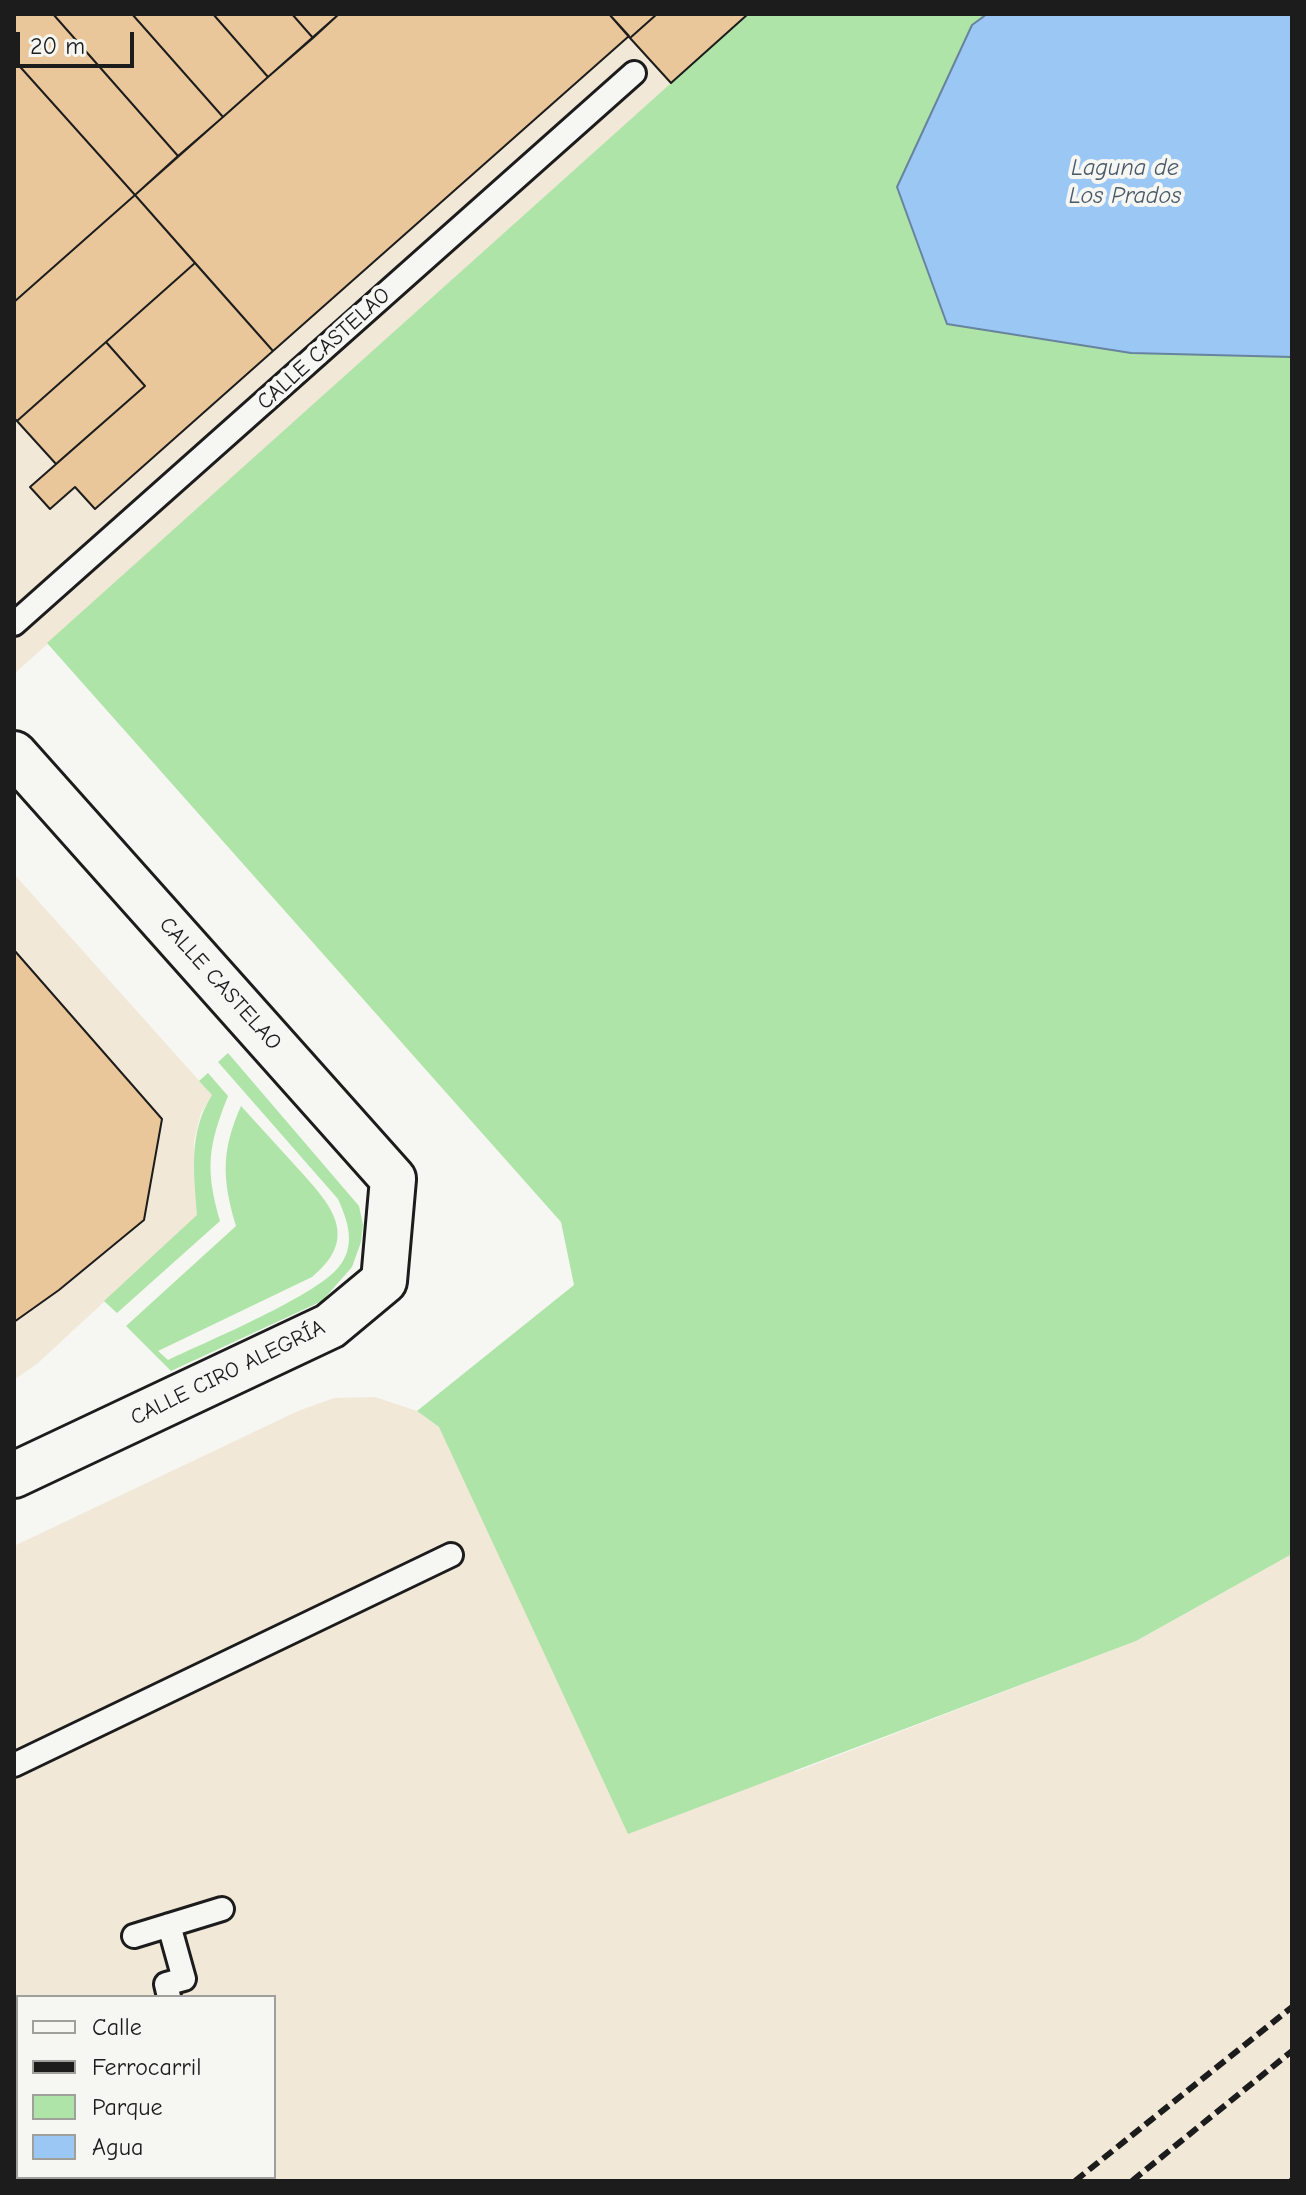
<!DOCTYPE html>
<html>
<head>
<meta charset="utf-8">
<style>
	body { margin:0 }
	#map { position:relative; width:1306px; height:2195px; overflow:hidden; background:#f6f6f2; font-family:"Comic Neue",sans-serif }
	canvas { display:block }
	.frame { position:absolute; inset:0; border:16px solid #1c1c1c; pointer-events:none }
	.legend { position:absolute; left:16px; top:1995px; width:260px; height:184px; box-sizing:border-box; background:#f6f6f2; border:2px solid #9f9f9c; margin:0; padding:10px 14px; list-style:none; font-size:24px; color:#1c1c1c }
	.legend li { display:flex; align-items:center; gap:16px; height:40px }
	.legend b { width:40px; border:2px solid #9f9f9c }
	.scale { position:absolute; left:16px; top:32px; width:118px; height:36px; box-sizing:border-box; border:4px solid #1c1c1c; border-top:0; padding-left:10px; font-size:24px; line-height:28px; white-space:nowrap; color:#1c1c1c; -webkit-text-stroke:6px #f6f6f2; paint-order:stroke }
</style>
</head>
<body>
<div id="map">
<canvas width="1306" height="2195"></canvas>
<div class="frame"></div>
<ul class="legend">
<li><b style="height:10px;background:#f6f6f2"></b>Calle</li>
<li><b style="height:10px;background:#1c1c1c"></b>Ferrocarril</li>
<li><b style="height:22px;background:#aee4a7"></b>Parque</li>
<li><b style="height:22px;background:#9bc7f5"></b>Agua</li>
</ul>
<div class="scale">20 m</div>
</div>
<script>
const ctx = document.querySelector('canvas').getContext('2d');
ctx.lineJoin = 'round';
function fill(path, color) {
  ctx.fillStyle = color;
  ctx.fill(path, 'evenodd');
}
function stroke(path, color, width, dash) {
  ctx.strokeStyle = color;
  ctx.lineWidth = width;
  ctx.lineCap = dash ? 'butt' : 'round';
  ctx.setLineDash(dash || []);
  ctx.stroke(path);
}
function label(font, color, halo, rows, align = 'center') {
  ctx.font = font + ' "Comic Neue",sans-serif';
  ctx.lineWidth = 8;
  ctx.setLineDash([]);
  ctx.textBaseline = 'middle';
  ctx.strokeStyle = halo;
  ctx.fillStyle = color;
  for (const [text, x, y, turn = 0] of rows) {
    ctx.save();
    ctx.translate(x, y);
    ctx.rotate((+turn || 0) * Math.PI / 180);
    ctx.textAlign = isNaN(turn) ? turn : align;
    if (halo) ctx.strokeText(text, 0, 0);
    ctx.fillText(text, 0, 0);
    ctx.restore();
  }
}
const built = new Path2D(`
	M14,14H748L14,674Z
	M14,874L212,1095L201,1113L194,1141L197,1216L38,1363L14,1380Z
	M375,1397L417,1411L439,1427L795,1772L1136,1641L1292,1554V2181H14V1546L298,1411L334,1398ZM18,1997H274V2177H18Z`);
const green = new Path2D(`
	M748,14H987L972,25L947,324L1131,353L1292,357V1554L1136,1641L628,1834L439,1427L417,1411L574,1285L561,1222L47,643Z
	M228,1053L359,1206L363,1225L361,1242L352,1267L322,1301L171,1371L126,1326L236,1226C222,1179 221,1151 241,1106C258,1125 275,1143 292,1162C325,1199 365,1234 312,1277L158,1351L168,1360C205,1342 322,1294 341,1264C356,1243 347,1219 338,1199L218,1062Z
	M208,1073L228,1096C208,1146 205,1169 220,1221L117,1313L104,1301L197,1215C194,1173 188,1133 212,1095L199,1081Z`);
const water = new Path2D(`
	M987,14H1292V357L1131,353L947,324L897,187L972,25Z`);
const building = new Path2D(`
	M14,14H53L178,156L135,195L14,60Z
	M53,14H132L223,117L178,156Z
	M132,14H213L268,77L223,117Z
	M213,14H292L313,38L268,77Z
	M292,14H339L313,38Z
	M339,14H609L629,36L273,351L135,195Z
	M609,14H657L630,38Z
	M657,14H748L671,83L630,38Z
	M14,60L135,195L14,302Z
	M135,195L195,263L17,421L14,418V302Z
	M195,263L273,351L95,509L75,487L50,509L30,487L145,386L106,342Z
	M106,342L145,386L56,464L17,421Z
	M14,950L162,1119L144,1220L59,1290L14,1322Z`);
const service = new Path2D(`
	M14,624L634,73
	M14,1765L451,1555
	M134,1936L222,1909
	M169,1997L166,1984L184,1979L169,1925
	M14,2089L18,2088`);
const minor = new Path2D(`
	M14,754L393,1179L384,1281L330,1326L14,1475`);
const rail = new Path2D(`
	M1075,2181L1292,2007
	M1132,2181L1292,2051
	M1291,2181L1292,2180`);
const streetNames = [
	["CALLE CASTELAO",324,349,-42],
	["CALLE CASTELAO",220,984,48],
	["CALLE CIRO ALEGRÍA",228,1373,-26]
];
const waterNames = [
	["Laguna de",1125,168],
	["Los Prados",1125,196]
];
fill(built, '#f2e8d8');
fill(green, '#aee4a7');
fill(water, '#9bc7f5');
stroke(water, '#68839e', 2);
fill(building, '#e9c79b');
stroke(building, '#1c1c1c', 2);
stroke(service, '#1c1c1c', 28);
stroke(minor, '#1c1c1c', 50);
stroke(service, '#f6f6f2', 22);
stroke(minor, '#f6f6f2', 44);
stroke(rail, '#1c1c1c', 6, [12, 6]);
label('22px', '#1c1c1c', '#f6f6f2', streetNames);
label('italic 24px', '#485868', '#f6f6f2', waterNames);
</script>
</body>
</html>
